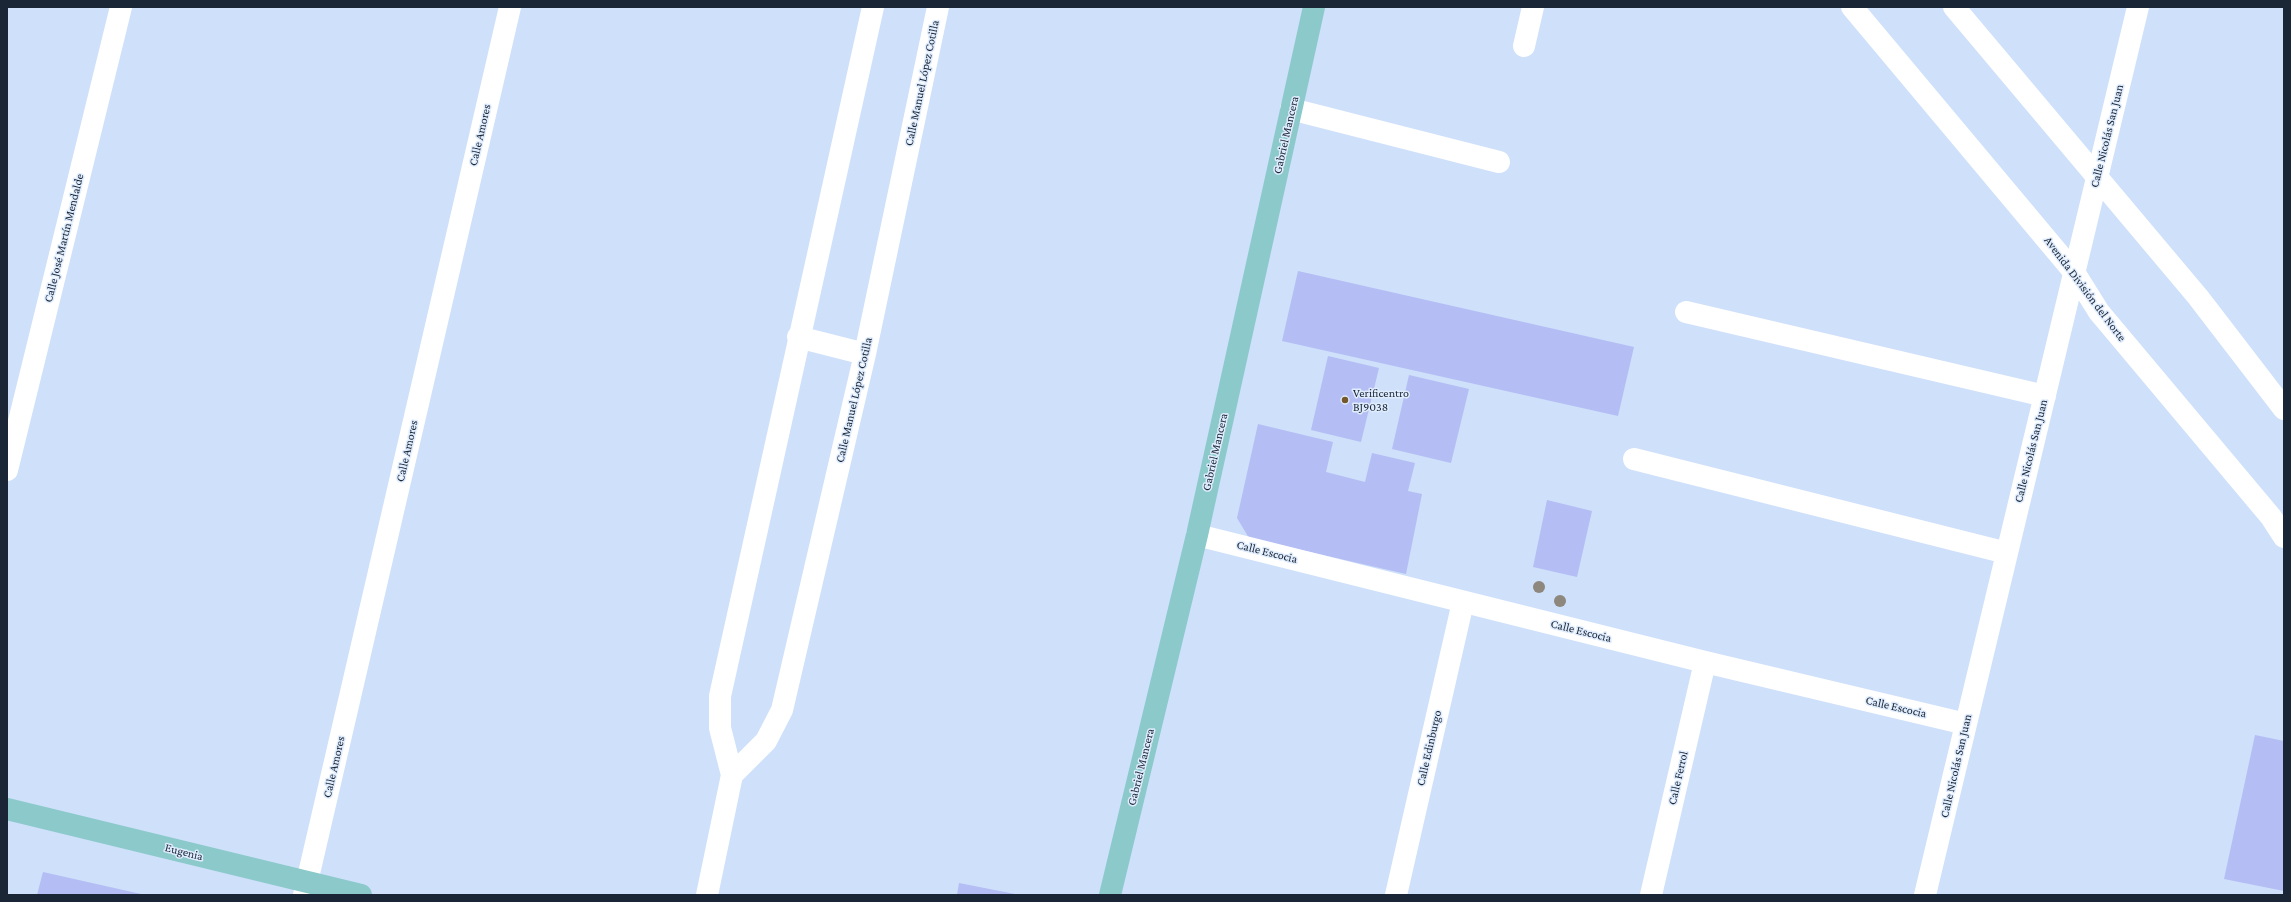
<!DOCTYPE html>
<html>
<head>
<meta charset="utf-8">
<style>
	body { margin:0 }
	#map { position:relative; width:2291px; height:902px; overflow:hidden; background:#cee0fa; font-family:"Crimson Pro",serif }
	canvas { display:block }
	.frame { position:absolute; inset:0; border:8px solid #1a2636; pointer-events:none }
</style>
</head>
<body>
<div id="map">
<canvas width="2291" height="902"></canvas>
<div class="frame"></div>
</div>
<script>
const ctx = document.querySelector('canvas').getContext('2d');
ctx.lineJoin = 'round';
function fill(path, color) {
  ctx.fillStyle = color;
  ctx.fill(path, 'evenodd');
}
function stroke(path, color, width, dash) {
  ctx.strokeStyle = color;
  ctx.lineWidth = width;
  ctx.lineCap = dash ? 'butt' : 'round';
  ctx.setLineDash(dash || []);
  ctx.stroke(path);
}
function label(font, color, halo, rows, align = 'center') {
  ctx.font = font + ' "Crimson Pro",serif';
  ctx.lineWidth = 3;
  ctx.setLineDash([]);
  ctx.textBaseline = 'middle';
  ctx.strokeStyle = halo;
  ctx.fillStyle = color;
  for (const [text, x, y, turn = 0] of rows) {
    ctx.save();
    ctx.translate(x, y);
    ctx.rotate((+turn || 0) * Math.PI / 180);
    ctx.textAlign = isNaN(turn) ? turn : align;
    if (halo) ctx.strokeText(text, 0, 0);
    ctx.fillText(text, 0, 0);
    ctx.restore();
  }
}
const building = new Path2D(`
	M1298,271L1634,347L1618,416L1282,341Z
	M1328,356L1379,368L1361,442L1311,430Z
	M1409,375L1469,389L1451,463L1392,449Z
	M1258,424L1333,442L1326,472L1365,482L1372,453L1415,463L1408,491L1422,494L1406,574L1249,538L1237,518Z
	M1547,500L1592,511L1577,577L1533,567Z
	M2255,735L2284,741V891L2224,879Z
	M43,872L141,894V895H37Z
	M959,883L1015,894V895H957Z`);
const minor = new Path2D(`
	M1524,46L1533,7
	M1291,109L1499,162
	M1686,312L2045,396
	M798,337L865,354
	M1634,459L2007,553
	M7,470L121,7
	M1197,535L1705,662L1966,724
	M732,775L766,741L782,710L865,354L938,7
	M304,895L510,7
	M707,895L732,775L720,728V696L873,7
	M1396,895L1463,602
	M1651,895L1705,662
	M1925,895L2138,7`);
const secondary = new Path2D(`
	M1852,7L2074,272L2099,312L2271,517L2284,537
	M1954,7L2198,297L2284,409`);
const primary = new Path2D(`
	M7,809L361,895
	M1110,895L1197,535L1314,7`);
const trees = [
	[1539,587],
	[1560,601]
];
const markers = [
	[1345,400,4,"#74582b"]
];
const streetNames = [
	["Calle Manuel López Cotilla",922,83,-78],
	["Calle Amores",480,135,-77],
	["Gabriel Mancera",1286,135,-77],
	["Calle Nicolás San Juan",2107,136,-76],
	["Calle José Martín Mendalde",64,238,-76],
	["Avenida División del Norte",2085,289,53],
	["Calle Manuel López Cotilla",854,400,-77],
	["Calle Amores",407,451,-77],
	["Calle Nicolás San Juan",2031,451,-76],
	["Gabriel Mancera",1215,452,-77],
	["Calle Escocia",1267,552,14],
	["Calle Escocia",1581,631,14],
	["Calle Escocia",1896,707,13],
	["Calle Edinburgo",1429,748,-77],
	["Calle Nicolás San Juan",1956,766,-77],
	["Calle Amores",334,767,-77],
	["Gabriel Mancera",1141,767,-76],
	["Calle Ferrol",1678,778,-77],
	["Eugenia",184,852,14]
];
const poiNames = [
	["Verificentro",1353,393],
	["BJ9038",1353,407]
];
fill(building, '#b4bdf4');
stroke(minor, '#fff', 22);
stroke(secondary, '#fff', 22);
stroke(primary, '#8bc9ca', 22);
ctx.fillStyle = '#8d877d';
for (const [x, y] of trees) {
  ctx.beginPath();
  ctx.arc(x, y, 6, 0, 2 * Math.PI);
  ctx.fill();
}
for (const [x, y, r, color] of markers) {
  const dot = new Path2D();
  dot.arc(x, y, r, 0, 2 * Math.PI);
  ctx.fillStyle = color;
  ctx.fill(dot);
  stroke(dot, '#e0edfe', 1.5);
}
label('12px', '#1a2636', '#e0edfe', streetNames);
label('12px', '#1a2636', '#e0edfe', poiNames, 'left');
</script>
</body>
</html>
